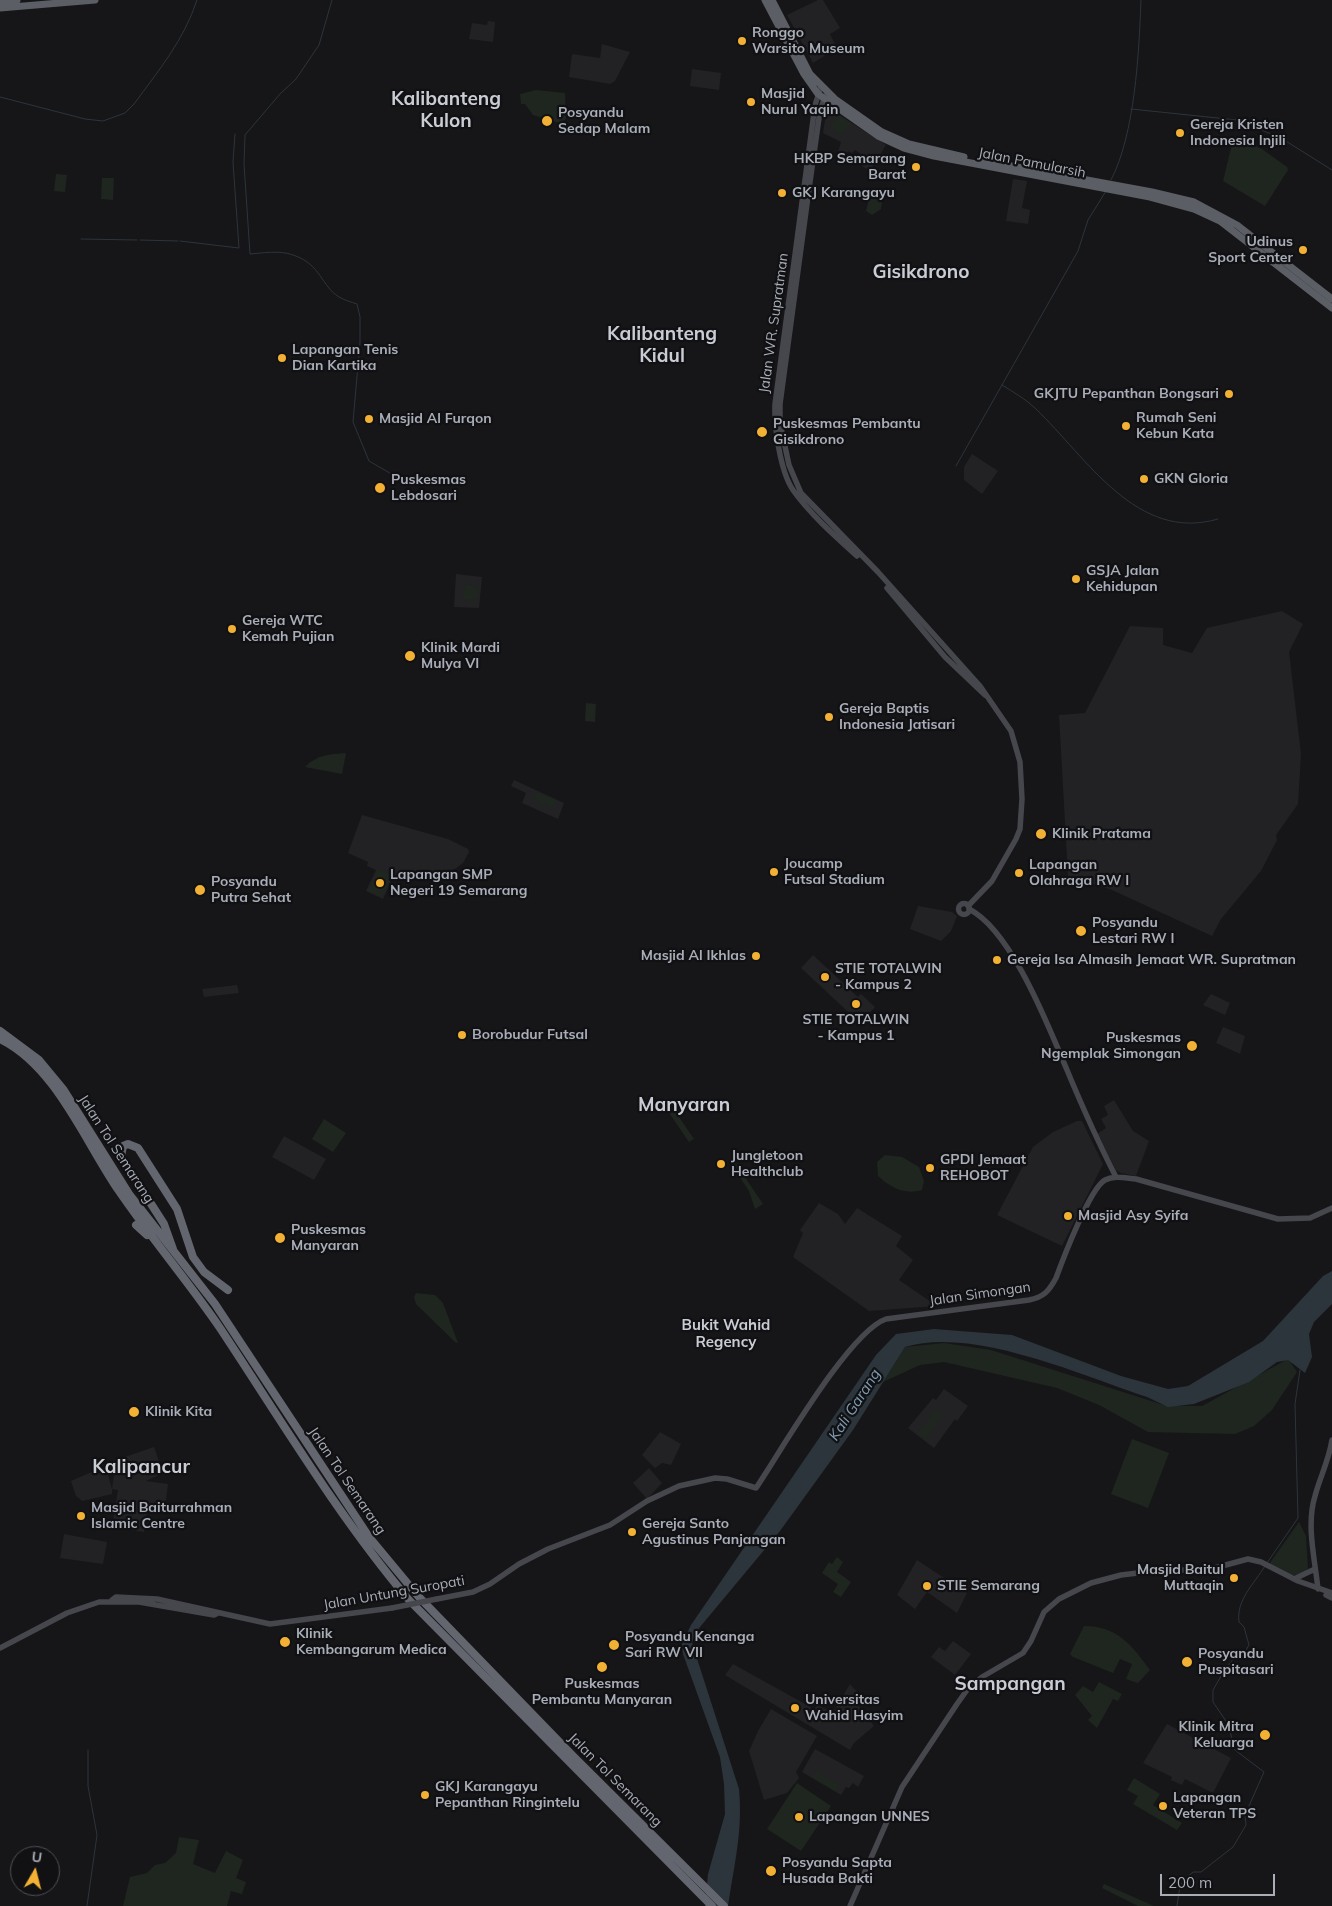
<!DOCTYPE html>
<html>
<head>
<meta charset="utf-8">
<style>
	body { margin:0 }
	#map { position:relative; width:1332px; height:1906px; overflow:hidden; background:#161618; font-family:Mulish,sans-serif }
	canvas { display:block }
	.north { position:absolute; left:10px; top:1846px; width:50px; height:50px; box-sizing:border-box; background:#111113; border:1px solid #4d4f55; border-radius:50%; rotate:8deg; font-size:14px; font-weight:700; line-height:20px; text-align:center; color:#a8adb8 }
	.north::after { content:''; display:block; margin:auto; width:18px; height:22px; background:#f2b134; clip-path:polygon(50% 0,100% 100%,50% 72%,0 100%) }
	.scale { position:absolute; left:1160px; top:1874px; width:115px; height:22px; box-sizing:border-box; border:2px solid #a8adb8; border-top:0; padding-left:6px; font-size:15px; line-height:18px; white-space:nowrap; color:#a8adb8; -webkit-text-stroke:4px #111113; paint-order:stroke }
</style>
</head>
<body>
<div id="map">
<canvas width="1332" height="1906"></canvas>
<div class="north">U</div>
<div class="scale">200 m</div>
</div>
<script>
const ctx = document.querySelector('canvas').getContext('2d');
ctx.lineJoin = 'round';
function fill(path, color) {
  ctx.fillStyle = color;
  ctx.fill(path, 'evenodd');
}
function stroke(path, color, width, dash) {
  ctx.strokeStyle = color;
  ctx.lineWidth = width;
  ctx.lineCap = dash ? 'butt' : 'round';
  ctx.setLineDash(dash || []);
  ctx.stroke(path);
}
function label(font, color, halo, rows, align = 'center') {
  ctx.font = font + ' Mulish,sans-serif';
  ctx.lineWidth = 4.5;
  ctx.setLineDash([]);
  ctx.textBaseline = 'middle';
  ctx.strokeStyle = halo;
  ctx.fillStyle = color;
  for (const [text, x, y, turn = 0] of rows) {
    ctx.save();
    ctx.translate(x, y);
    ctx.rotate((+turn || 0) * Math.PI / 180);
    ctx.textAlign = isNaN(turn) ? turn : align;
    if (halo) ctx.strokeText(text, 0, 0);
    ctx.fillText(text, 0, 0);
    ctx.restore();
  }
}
const built = new Path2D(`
	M818,0H823L840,28L830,34L837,48L813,63L787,15Z
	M488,21L495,22L493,42L469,39L472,23L487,25Z
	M602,44L630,52L615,81L610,84L569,77L572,54L600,58Z
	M692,69L721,73L719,90L690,86Z
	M827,107L886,145L870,171L862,166L865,161L862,158L864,156L855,150L852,153L848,151L845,155L838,152L841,142L823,133Z
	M1013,179L1027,181L1022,208L1030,210L1028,224L1006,221Z
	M972,454L998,471L982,494L964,480V467Z
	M456,574L482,577L479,608L454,607Z
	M1282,611L1303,624L1289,652L1301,754L1298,804L1276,835L1277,840L1261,871L1221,919L1212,936L1112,890L1068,876L1059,715L1085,713L1130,626L1163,628V645L1192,653L1207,628Z
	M514,780L564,803L558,819L522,803L526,793L511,786Z
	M362,815L448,839L468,849L469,852L463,863L455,869L421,880L394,874L383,899L366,891L376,870L367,866L368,862L348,853Z
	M918,906L952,912L957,916L951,931L941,941L910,929Z
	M813,955L858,997L861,994L875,1007L860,1023L801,968Z
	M237,985L239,993L204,997L202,989Z
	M1211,994L1230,1003L1225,1015L1203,1005Z
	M1223,1027L1245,1036L1240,1054L1216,1043Z
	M1114,1100L1133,1131L1149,1141L1136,1176L1121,1173L1116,1170L1097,1134L1106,1128L1101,1119L1108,1115L1104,1106Z
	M1077,1121H1082L1103,1164L1062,1246L997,1215L1033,1147L1053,1132Z
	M284,1136L326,1159L314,1180L272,1157Z
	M819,1203L838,1214L845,1224L857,1208L902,1236L896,1246L913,1260L899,1280L937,1306L869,1311L793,1257L803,1233L800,1230Z
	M944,1389L968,1406L957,1421L955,1419L934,1448L908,1428L933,1398L936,1400Z
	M660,1432L681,1444L671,1465L662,1463L655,1468L642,1455Z
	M154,1447L163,1473L146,1481L168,1484L165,1507L148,1505L144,1532L112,1527L118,1490L112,1489V1494L82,1501L76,1496L71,1481L103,1467L107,1471L112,1489L116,1460Z
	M649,1468L662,1483L647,1499L633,1483Z
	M64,1534L107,1542L103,1564L60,1558Z
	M917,1560L967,1593L957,1613L927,1592L915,1609L897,1595Z
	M953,1641L971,1654L955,1675L931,1657L939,1647L945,1651Z
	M733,1664L814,1709L818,1705L833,1713L850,1684L859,1694L856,1702L874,1726L854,1743L850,1750L725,1675Z
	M771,1709L817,1736L796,1772L799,1778L787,1793L764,1800L749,1751L758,1731Z
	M1167,1724L1231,1758L1213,1793L1185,1779L1182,1785L1171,1780L1172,1777L1143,1763Z
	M815,1749L864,1776L858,1787L853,1783L849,1788L846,1787L841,1795L802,1772Z`);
const green = new Path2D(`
	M536,90L565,93L566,119L559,123L533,115L525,104H521L520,94Z
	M838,115L851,123L843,135L830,127Z
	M1234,136L1262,149L1287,167L1288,170L1265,206L1223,181Z
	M56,174L67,175L65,192L54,191Z
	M102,178H114L113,200L101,199Z
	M871,191L883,195L881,209L872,215L866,211Z
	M465,584L478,586L477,600L463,599Z
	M586,703L596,704L595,722L585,721Z
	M346,753L342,774L305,767C316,755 330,754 346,753Z
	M536,792L557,801L554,808L533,799Z
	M378,869L392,875L382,897L368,891Z
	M666,1098L694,1139L689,1142L661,1101Z
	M324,1119L346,1133L333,1152L312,1139Z
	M885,1155L902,1157L919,1167L924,1181L922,1190C905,1195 891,1188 878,1176L877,1162Z
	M732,1158L763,1204L755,1209L749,1191L731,1164L729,1159Z
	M416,1293L435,1295L443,1303L458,1343L455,1342L416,1304L414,1297Z
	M944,1343L991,1350L1167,1406H1202L1288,1359L1297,1372L1272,1410L1254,1426L1235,1434L1148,1432L1099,1405L1057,1388L944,1362L920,1365L883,1382L905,1347Z
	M936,1409L943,1414L925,1439L918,1433Z
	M1132,1439L1169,1453L1148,1508L1111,1494Z
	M1299,1522L1306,1536L1308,1569C1291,1581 1285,1573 1269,1564Z
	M837,1557L843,1562L837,1572L851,1582L841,1597L833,1592L838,1584L822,1573L829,1562L832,1564Z
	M1084,1626C1117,1626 1132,1645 1150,1670L1138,1683L1126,1679L1132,1664L1120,1659L1113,1673L1073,1657L1070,1654Z
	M1099,1682L1122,1694L1118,1701L1113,1699L1097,1728L1088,1720L1092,1716L1075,1695L1083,1686L1093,1692Z
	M816,1772L839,1785L835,1791L813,1778Z
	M1134,1778L1160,1794L1153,1805L1182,1823L1177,1830L1133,1804L1138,1796L1127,1790Z
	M797,1783L831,1806L801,1851L767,1829Z
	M179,1837L199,1840L193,1864L215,1873L226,1851L243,1860L236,1878L246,1882L242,1894L231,1891L227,1906H123L130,1877L147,1873L155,1865L165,1863L176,1853Z
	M1104,1884L1154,1906H1138L1102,1888Z`);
const water = new Path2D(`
	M1332,1271V1304L1314,1322L1309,1334L1312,1357L1305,1373L1288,1360L1277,1362L1249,1382L1194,1404L1168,1407L1147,1397C1081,1375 972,1326 905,1347L853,1430L780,1531L695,1633L692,1643L739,1789C743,1831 734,1865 728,1906H705L708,1874L725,1814L724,1784L720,1757L683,1654L682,1644L691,1625L876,1355L896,1334L919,1331L934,1329L1012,1335L1121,1376L1168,1389L1188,1386L1263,1341L1323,1276Z`);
const stream = new Path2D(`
	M332,0L319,45L296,79L280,94L245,135L244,164L250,254C263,253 280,250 293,255C321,264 321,286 339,297C344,300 351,302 357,304L360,317V342L353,422L369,461L402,480
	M0,97L85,119L103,121L125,113L134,104C159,70 184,40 197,0
	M1131,109L1237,120L1281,138L1332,170
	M1111,180C1135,134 1139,53 1141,0
	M81,239L137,240
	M140,240L178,241
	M180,241L239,248L233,162L235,134
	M1002,385C1013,392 1026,399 1036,409C1087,458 1137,543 1218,519
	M956,466L1078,251L1088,220L1106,191
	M1267,1563L1298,1518L1295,1404L1300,1370
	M87,1906L97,1835L88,1786V1750
	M1177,1906L1180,1886L1184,1880L1193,1872H1201L1233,1847L1246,1825L1245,1815L1264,1772L1235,1750L1228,1724L1213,1702V1690L1224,1671L1234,1658L1243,1655L1249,1645L1244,1627L1239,1622C1236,1600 1254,1584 1265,1566`);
const secondary = new Path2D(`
	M821,87L815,105L775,404C774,426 780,471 793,490C809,513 836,537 857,556
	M825,96L820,111L809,189L780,404V423L789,465L801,493L878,572L980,686L1011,731L1020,762L1022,799L1020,829L1016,839L992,881L968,906
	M887,588L945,657L985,695
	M958.5 909a5.5 5.5 0 1 1 11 0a5.5 5.5 0 1 1-11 0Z
	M969,909C1012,931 1048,1026 1067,1070C1082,1106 1098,1142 1116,1177
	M1294,1579L1315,1569
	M1318,1589C1315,1560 1306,1525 1315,1496C1320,1477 1329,1460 1332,1440
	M1326,1595L1332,1598
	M437,1599L473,1592L490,1584L519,1564L548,1549L610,1525L647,1501L679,1486L715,1478L727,1479L756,1488C781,1451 849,1332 886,1319L1029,1300C1044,1297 1049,1291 1056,1278C1063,1259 1090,1188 1105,1180C1115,1175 1125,1178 1136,1179L1278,1219L1310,1218L1332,1208
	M112,1600L116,1597L157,1599L270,1624L392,1608
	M0,1648L67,1613L99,1602H139L214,1615L218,1613
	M850,1906L902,1787L957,1704L967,1690L982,1677L1023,1653L1031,1641L1044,1612L1059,1599L1091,1583L1121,1575L1163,1570H1207L1248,1559L1261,1562L1298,1581L1332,1593`);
const trunk = new Path2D(`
	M765,0L804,74L818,94L878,136L904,148L934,156L1150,197L1194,209L1220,221L1332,308
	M772,0L810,74L835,99L882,132L909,144L964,157
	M0,1L17,0
	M0,8L95,0
	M984,161L1152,192L1194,202L1237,225L1332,299`);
const motorway = new Path2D(`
	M0,1031L39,1060L63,1089L129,1194L215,1304L369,1537L418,1596L573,1756L724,1906
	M0,1039C56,1066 85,1142 119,1191C151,1238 188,1281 220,1328C281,1420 338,1516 409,1600L712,1906
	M136,1225L147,1235
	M173,1249L164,1224L121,1157L123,1146L128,1144L138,1148L177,1209L193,1257L204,1272L228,1290`);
const secondaryBridge = new Path2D(`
	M392,1608L437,1599`);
const markers = [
	[742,41,5,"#f2b134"],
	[751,102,5,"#f2b134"],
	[547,121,6,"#f2b134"],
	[1180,133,5,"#f2b134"],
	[916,167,5,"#f2b134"],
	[782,193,5,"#f2b134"],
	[1303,250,5,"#f2b134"],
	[282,358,5,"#f2b134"],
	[1229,394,5,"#f2b134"],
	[369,419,5,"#f2b134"],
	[1126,426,5,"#f2b134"],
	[762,432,6,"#f2b134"],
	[1144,479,5,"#f2b134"],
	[380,488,6,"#f2b134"],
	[1076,579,5,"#f2b134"],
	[232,629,5,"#f2b134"],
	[410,656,6,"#f2b134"],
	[829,717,5,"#f2b134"],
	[1041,834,6,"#f2b134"],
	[774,872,5,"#f2b134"],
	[1019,873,5,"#f2b134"],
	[380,883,5,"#f2b134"],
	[200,890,6,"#f2b134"],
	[1081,931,6,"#f2b134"],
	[756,956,5,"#f2b134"],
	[997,960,5,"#f2b134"],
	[825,977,5,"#f2b134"],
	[856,1004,5,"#f2b134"],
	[462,1035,5,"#f2b134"],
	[1192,1046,6,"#f2b134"],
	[721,1164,5,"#f2b134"],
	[930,1168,5,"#f2b134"],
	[1068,1216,5,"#f2b134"],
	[280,1238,6,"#f2b134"],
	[134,1412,6,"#f2b134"],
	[81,1516,5,"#f2b134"],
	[632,1532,5,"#f2b134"],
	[1234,1578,5,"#f2b134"],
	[927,1586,5,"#f2b134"],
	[285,1642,6,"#f2b134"],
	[614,1645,6,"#f2b134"],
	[1187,1662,6,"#f2b134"],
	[602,1667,6,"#f2b134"],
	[795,1708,5,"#f2b134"],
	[1265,1735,6,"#f2b134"],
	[425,1795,5,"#f2b134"],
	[1163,1806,5,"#f2b134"],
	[799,1817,5,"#f2b134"],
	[771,1871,6,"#f2b134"]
];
const poiNames = [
	["Ronggo",752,33],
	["Warsito Museum",752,49],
	["Masjid",761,94],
	["Nurul Yaqin",761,110],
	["Posyandu",558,113],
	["Sedap Malam",558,129],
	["Gereja Kristen",1190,125],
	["Indonesia Injili",1190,141],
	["HKBP Semarang",906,159,"right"],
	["Barat",906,175,"right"],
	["GKJ Karangayu",792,193],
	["Udinus",1293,242,"right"],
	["Sport Center",1293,258,"right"],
	["Lapangan Tenis",292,350],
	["Dian Kartika",292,366],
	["GKJTU Pepanthan Bongsari",1219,394,"right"],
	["Rumah Seni",1136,418],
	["Kebun Kata",1136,434],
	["Masjid Al Furqon",379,419],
	["Puskesmas Pembantu",773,424],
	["Gisikdrono",773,440],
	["GKN Gloria",1154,479],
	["Puskesmas",391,480],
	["Lebdosari",391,496],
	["GSJA Jalan",1086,571],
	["Kehidupan",1086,587],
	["Gereja WTC",242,621],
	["Kemah Pujian",242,637],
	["Klinik Mardi",421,648],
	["Mulya VI",421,664],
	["Gereja Baptis",839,709],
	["Indonesia Jatisari",839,725],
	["Klinik Pratama",1052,834],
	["Joucamp",784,864],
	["Futsal Stadium",784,880],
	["Lapangan",1029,865],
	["Olahraga RW I",1029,881],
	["Lapangan SMP",390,875],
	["Negeri 19 Semarang",390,891],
	["Posyandu",211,882],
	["Putra Sehat",211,898],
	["Posyandu",1092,923],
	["Lestari RW I",1092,939],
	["Masjid Al Ikhlas",746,956,"right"],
	["Gereja Isa Almasih Jemaat WR. Supratman",1007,960],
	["STIE TOTALWIN",835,969],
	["- Kampus 2",835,985],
	["STIE TOTALWIN",856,1020,"center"],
	["- Kampus 1",856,1036,"center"],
	["Borobudur Futsal",472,1035],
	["Puskesmas",1181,1038,"right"],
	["Ngemplak Simongan",1181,1054,"right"],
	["Jungletoon",731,1156],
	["Healthclub",731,1172],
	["GPDI Jemaat",940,1160],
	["REHOBOT",940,1176],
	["Masjid Asy Syifa",1078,1216],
	["Puskesmas",291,1230],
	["Manyaran",291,1246],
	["Klinik Kita",145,1412],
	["Masjid Baiturrahman",91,1508],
	["Islamic Centre",91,1524],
	["Gereja Santo",642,1524],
	["Agustinus Panjangan",642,1540],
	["Masjid Baitul",1224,1570,"right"],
	["Muttaqin",1224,1586,"right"],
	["STIE Semarang",937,1586],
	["Klinik",296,1634],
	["Kembangarum Medica",296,1650],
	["Posyandu Kenanga",625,1637],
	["Sari RW VII",625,1653],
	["Posyandu",1198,1654],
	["Puspitasari",1198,1670],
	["Puskesmas",602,1684,"center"],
	["Pembantu Manyaran",602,1700,"center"],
	["Universitas",805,1700],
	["Wahid Hasyim",805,1716],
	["Klinik Mitra",1254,1727,"right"],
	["Keluarga",1254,1743,"right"],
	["GKJ Karangayu",435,1787],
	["Pepanthan Ringintelu",435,1803],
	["Lapangan",1173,1798],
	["Veteran TPS",1173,1814],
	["Lapangan UNNES",809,1817],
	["Posyandu Sapta",782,1863],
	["Husada Bakti",782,1879]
];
const streetNames = [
	["Jalan Pamularsih",1032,163,11],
	["Jalan WR. Supratman",774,323,-82],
	["Jalan Tol Semarang",116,1149,57],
	["Jalan Simongan",980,1294,-8],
	["Jalan Tol Semarang",347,1481,56],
	["Jalan Untung Suropati",394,1593,-10],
	["Jalan Tol Semarang",615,1780,45]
];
const neighbourhoodNames = [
	["Bukit Wahid",726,1325],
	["Regency",726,1342]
];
const waterNames = [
	["Kali Garang",855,1405,-57]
];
const districtNames = [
	["Kalibanteng",446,99],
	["Kulon",446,121],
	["Gisikdrono",921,272],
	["Kalibanteng",662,334],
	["Kidul",662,356],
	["Manyaran",684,1105],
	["Kalipancur",141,1467],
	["Sampangan",1010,1684]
];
fill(built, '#222225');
fill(green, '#1e261f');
fill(water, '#2c353c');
stroke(stream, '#2c353c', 1);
stroke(secondary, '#45474d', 5.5);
stroke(trunk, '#5b5e65', 7);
stroke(motorway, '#63666e', 8);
stroke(secondaryBridge, '#45474d', 5.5);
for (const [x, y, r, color] of markers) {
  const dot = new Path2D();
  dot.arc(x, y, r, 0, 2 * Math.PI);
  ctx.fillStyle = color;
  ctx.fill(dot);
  stroke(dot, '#111113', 2);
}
label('bold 14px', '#a8adb8', '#111113', poiNames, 'left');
label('14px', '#a8adb8', '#111113', streetNames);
label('bold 15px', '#c9ccd4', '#111113', neighbourhoodNames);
label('italic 15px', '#7f9bb3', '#111113', waterNames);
label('bold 19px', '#c9ccd4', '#111113', districtNames);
</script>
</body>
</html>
